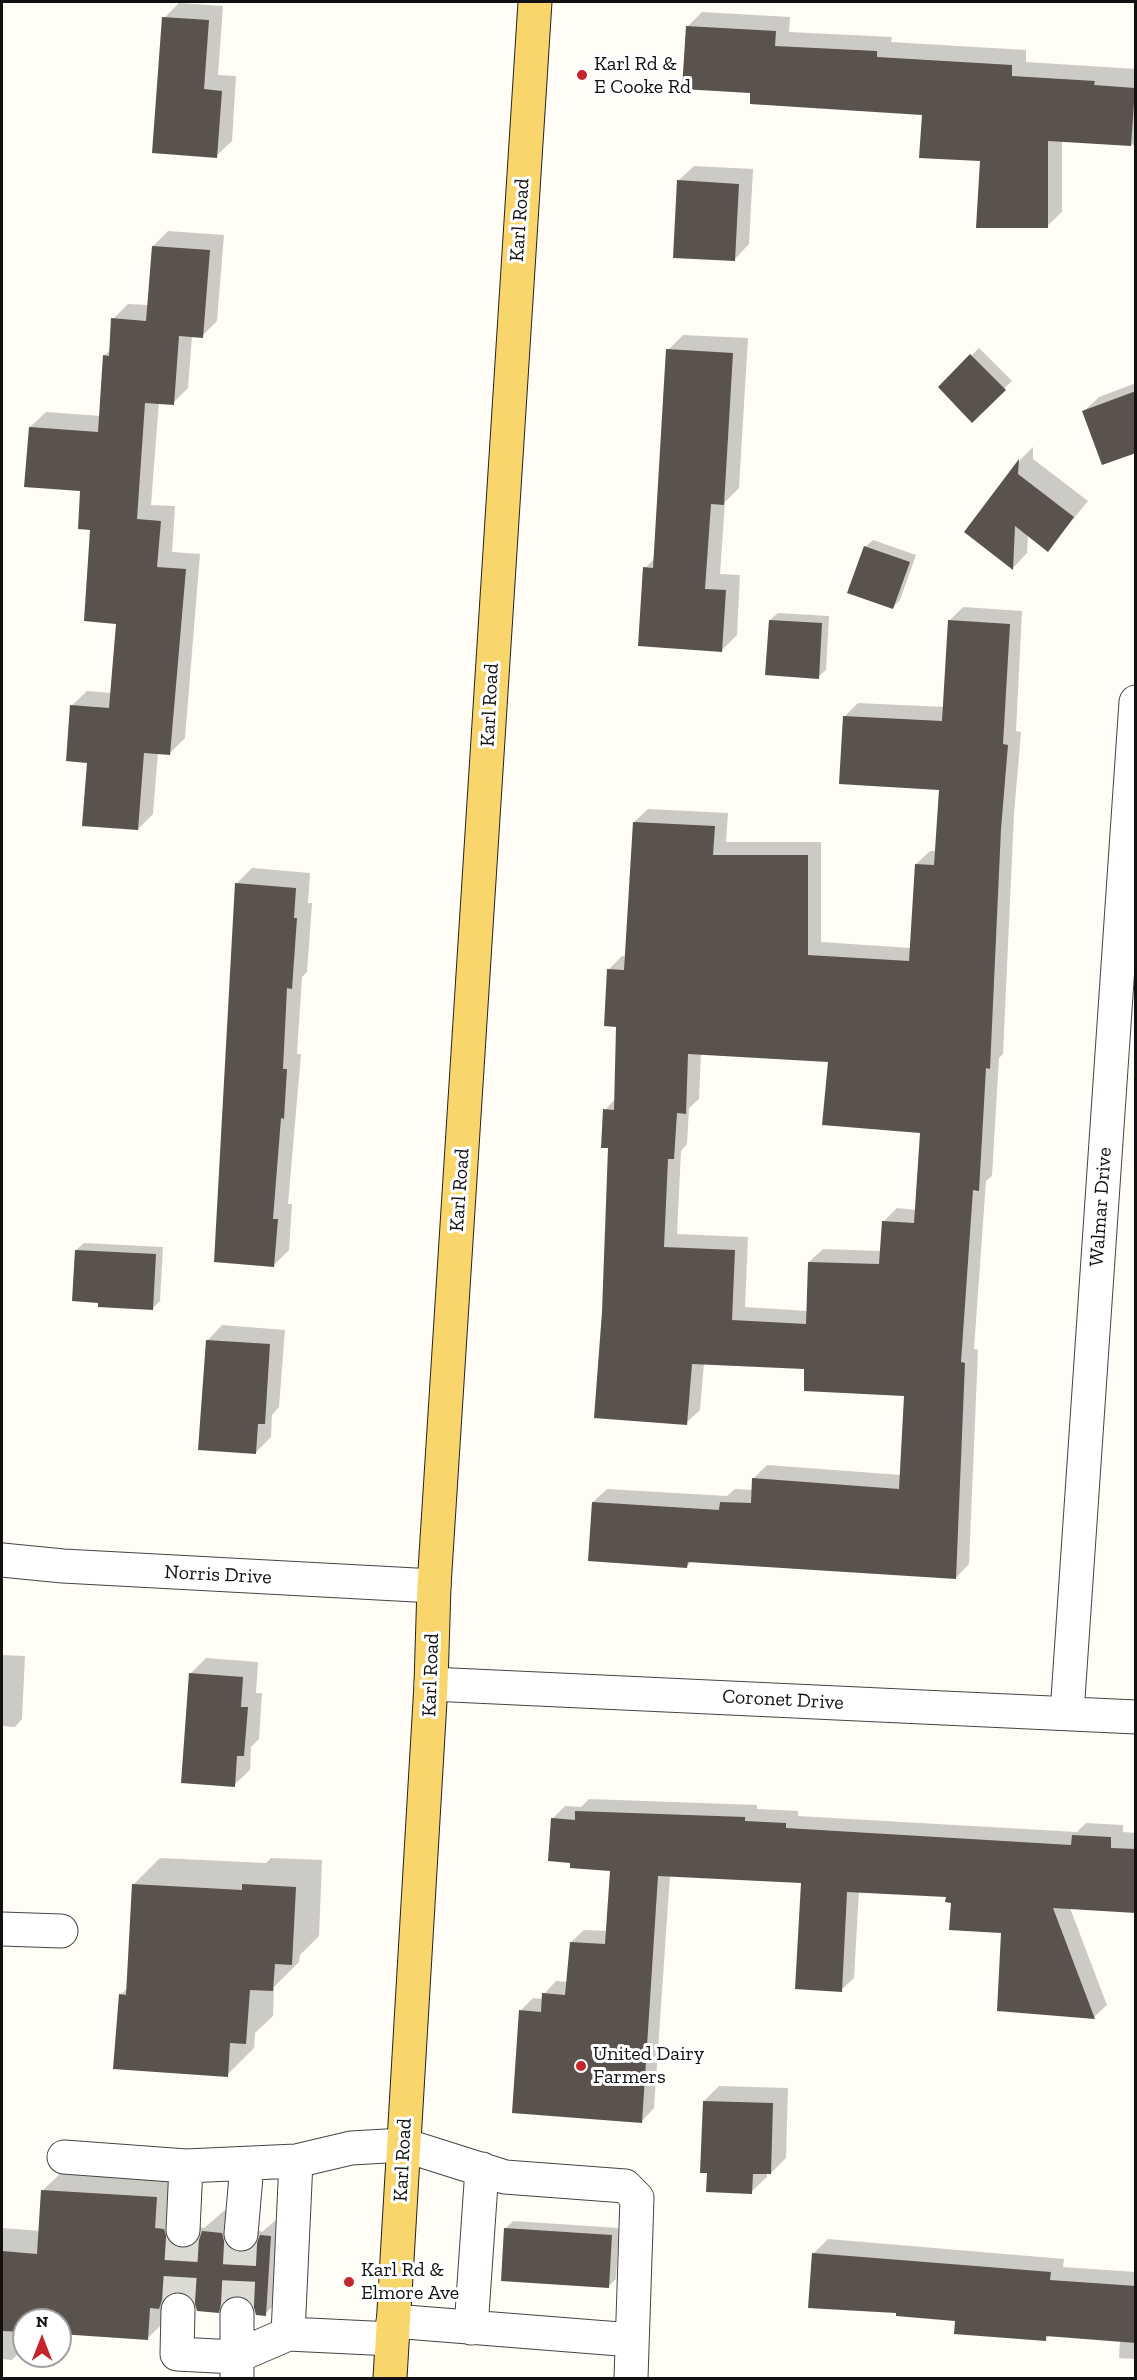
<!DOCTYPE html>
<html>
<head>
<meta charset="utf-8">
<style>
	body { margin:0 }
	#map { position:relative; width:1137px; height:2380px; overflow:hidden; background:#fffdf5; font-family:"Zilla Slab",serif }
	canvas { display:block }
	.frame { position:absolute; inset:0; border:3px solid #111; pointer-events:none }
	.north { position:absolute; left:12px; top:2308px; width:60px; height:60px; box-sizing:border-box; background:#fff; border:2px solid #a0a0a0; border-radius:50%; rotate:0deg; font-size:16px; font-weight:700; line-height:24px; text-align:center; color:#111 }
	.north::after { content:''; display:block; margin:auto; width:21px; height:27px; background:#c4262e; clip-path:polygon(50% 0,100% 100%,50% 72%,0 100%) }
</style>
</head>
<body>
<div id="map">
<canvas width="1137" height="2380"></canvas>
<div class="frame"></div>
<div class="north">N</div>
</div>
<script>
const ctx = document.querySelector('canvas').getContext('2d');
ctx.lineJoin = 'round';
function fill(path, color) {
  ctx.fillStyle = color;
  ctx.fill(path, 'evenodd');
}
function stroke(path, color, width, dash) {
  ctx.strokeStyle = color;
  ctx.lineWidth = width;
  ctx.lineCap = dash ? 'butt' : 'round';
  ctx.setLineDash(dash || []);
  ctx.stroke(path);
}
function label(font, color, halo, rows, align = 'center') {
  ctx.font = font + ' "Zilla Slab",serif';
  ctx.lineWidth = 6;
  ctx.setLineDash([]);
  ctx.textBaseline = 'middle';
  ctx.strokeStyle = halo;
  ctx.fillStyle = color;
  for (const [text, x, y, turn = 0] of rows) {
    ctx.save();
    ctx.translate(x, y);
    ctx.rotate((+turn || 0) * Math.PI / 180);
    ctx.textAlign = isNaN(turn) ? turn : align;
    if (halo) ctx.strokeText(text, 0, 0);
    ctx.fillText(text, 0, 0);
    ctx.restore();
  }
}
const shadow = new Path2D(`
	M179,3L223,6L218,75L236,76L232,141L216,156L164,18Z
	M702,12L790,17L789,32L892,37L891,42L1026,50V62L1136,69V145L1062,140V212L1047,226L981,159L924,113L752,92L687,27Z
	M694,166L753,169L749,244L734,260L678,181Z
	M168,231L224,235L217,321L202,336H192L188,388L173,403L159,402L151,505L175,506L172,552L200,554L185,738L170,753L158,752L153,814L138,829L89,761L71,706L87,691L112,693L117,622L82,490L30,427L46,412L101,416L105,355L111,349L113,319L128,304L149,305L153,246Z
	M683,335L748,338L739,488L725,502L720,574L740,575L737,635L722,650L645,568L655,558L668,350Z
	M979,348L1012,381L972,420L940,387Z
	M1136,383V451L1083,412L1099,397Z
	M1033,447V459L1088,501L1048,550L1028,535L1027,553L1013,568L966,532L1020,460Z
	M873,540L916,555L900,600L893,607L865,547Z
	M963,607L1022,611L1016,731L1021,732L1014,814L1003,1054L999,1058L992,1176L986,1181L974,1349L978,1350L969,1564L956,1578L692,1561L687,1566L593,1502L607,1489L727,1496L735,1489L753,1490V1479L767,1465L901,1475L906,1394L806,1368L704,1363L700,1410L686,1423L603,1312L610,1147L605,1110L615,1099L618,1025L608,970L622,956L626,957L634,822L648,809L728,813L726,842H821V942L911,948L916,864L930,851H937L941,789L845,716L858,703L944,707L950,620ZM701,1053L829,1061L922,1131L917,1210L897,1208L883,1222L881,1251L823,1249L809,1262L808,1311L745,1307L748,1237L677,1234L681,1151L687,1144L689,1108L699,1099Z
	M778,613L829,616L826,670L818,677L770,620Z
	M252,868L310,873L308,903H312L307,972L302,977L297,1054H301L288,1204H292L289,1250L274,1265L236,884Z
	M84,1243L163,1247L160,1301L152,1309L76,1250Z
	M222,1325L285,1330L279,1407L272,1415L271,1437L256,1452L207,1341Z
	M2,1655L25,1656L22,1719L15,1727L2,1726Z
	M206,1658L258,1662L256,1693H262L259,1739L251,1747L250,1770L234,1785L191,1673Z
	M589,1799L757,1805V1809L798,1811V1816L1077,1832L1086,1823L1123,1825V1832L1136,1833V1912L1070,1908L1107,2005L1094,2017L998,2010L1002,1932L952,1902L947,1896L859,1891L854,1978L841,1990L803,1881L670,1875L654,2108L642,2121L520,2011L533,1998L543,1999L544,1994L556,1981L568,1982L571,1942L584,1930L608,1931L612,1869L571,1861L552,1819L565,1806L581,1807Z
	M160,1858L266,1863L271,1858L322,1860L319,1936L300,1955L299,1962L274,1987L273,2016L255,2033L254,2048L227,2075L120,1995L128,1988L133,1885Z
	M719,2086L788,2088L786,2158L771,2173H767V2177L751,2192L708,2171L704,2101Z
	M65,2169L178,2176L195,2225L204,2228L225,2210L244,2211L252,2228L262,2232L283,2214L287,2292L265,2314L247,2296L238,2294L218,2311L195,2300L188,2292L176,2290L171,2295L169,2317L148,2338L60,2333V2320H24V2348L12,2360L2,2359V2228L40,2231L43,2190Z
	M513,2221L619,2228L616,2279L608,2287L506,2228Z
	M828,2239L1064,2259L1063,2267L1136,2272V2359L1119,2358L1120,2340L1050,2335L1045,2340L956,2319L898,2312L814,2253Z`);
const building = new Path2D(`
	M162,17L209,20L204,89L222,91L217,158L152,153Z
	M686,26L776,31L775,46L877,51V57L1012,65V76L1095,81L1094,85L1135,88L1131,146L1048,141V228H976L980,161L919,158L922,115L750,104V93L682,89Z
	M677,180L739,184L735,261L673,258Z
	M152,246L210,250L203,338L179,336L174,405L145,403L137,519L161,521L157,567L186,569L170,755L144,753L138,830L82,826L87,763L66,761L70,705L109,708L116,624L84,621L90,530L78,529L80,491L24,487L29,427L98,432L103,355L109,356L111,318L146,321Z
	M666,349L733,353L724,505L711,504L705,589L726,590L722,652L638,646L643,567L653,568Z
	M970,354L1006,390L972,423L938,387Z
	M1136,391V453L1102,465L1082,411Z
	M1019,459L1018,474L1074,517L1048,552L1015,526L1013,570L964,532Z
	M864,546L910,562L893,609L847,593Z
	M769,620L822,623L819,679L765,675Z
	M948,620L1010,624L1003,744L1008,745L1001,829L990,1069L986,1068L979,1191L973,1190L961,1362L965,1363L956,1579L688,1562L687,1568L588,1561L592,1502L719,1510L720,1502L751,1503L752,1478L899,1489L904,1396L804,1391V1369L692,1364L687,1425L594,1418L602,1312L608,1148H601L603,1109L614,1110L616,1027L604,1026L607,969L624,970L633,822L715,826L713,855H808V955L909,961L915,864L934,865L939,790L839,784L843,716L942,721ZM688,1054L828,1062L822,1125L920,1133L914,1223L882,1221L879,1264L808,1262L806,1324L732,1320L735,1250L664,1247L668,1159H674L677,1113L686,1114Z
	M235,883L296,888L294,918H297L292,989L287,988L283,1069H287L284,1119L281,1118L273,1219H278L274,1267L214,1262Z
	M75,1250L156,1254L153,1310L98,1307V1303L72,1301Z
	M206,1340L270,1344L265,1424H258L256,1454L198,1450Z
	M189,1673L243,1677L241,1707H248L244,1756H237L235,1787L181,1783Z
	M575,1811L745,1817V1821L786,1823V1828L1071,1845L1072,1835L1111,1837V1848L1136,1849V1913L1053,1908L1095,2019L997,2011L1001,1933L949,1930L951,1903L945,1902L946,1897L847,1892L842,1992L795,1989L801,1883L658,1876L642,2123L512,2113L519,2010L541,2012L542,1993L565,1995L570,1942L605,1944L610,1871L570,1868V1863L548,1861L551,1818L575,1820Z
	M132,1884L242,1890V1884L296,1887L292,1965L275,1964L273,1991L250,1990L246,2044L230,2043L228,2077L113,2069L119,1994L126,1995Z
	M703,2101L773,2103L771,2174H753L752,2194L706,2192L707,2173H700Z
	M41,2190L157,2197L155,2228L164,2229L167,2239L173,2246L182,2249L192,2246L199,2240L202,2231L222,2233L224,2241L230,2249L240,2253L249,2251L256,2245L260,2235L271,2236L266,2316L256,2315L253,2304L246,2298L238,2295L227,2298L221,2304L219,2313L197,2311L194,2301L187,2294L178,2291L169,2294L162,2300L159,2309L150,2308L148,2340L60,2334V2320H24V2332L2,2331V2251L37,2254Z
	M504,2228L612,2235L609,2288L501,2281Z
	M812,2253L1051,2272L1050,2280L1136,2286V2343L1046,2336V2341L954,2334L955,2321L896,2316V2313L808,2308Z`);
const minorTunnel = new Path2D(`
	M178,2310L183,2230
	M237,2314L241,2234`);
const minor = new Path2D(`
	M2,1560L63,1566L434,1586
	M431,1684L1136,1717
	M1067,1713L1136,702
	M2,1929L61,1931
	M64,2157L186,2166
	M183,2230L186,2166L296,2161L351,2148L404,2145L505,2177L625,2186L637,2198L631,2378
	M241,2234L247,2165
	M178,2310L177,2354L235,2357L288,2334L296,2161
	M393,2321L632,2340
	M471,2328L482,2169
	M288,2334L392,2339
	M237,2377V2314`);
const major = new Path2D(`
	M390,2378L431,1684L434,1586L535,2`);
const markers = [
	[582,75,6,"#c4262e"],
	[581,2066,6,"#c4262e"],
	[349,2282,6,"#c4262e"]
];
const poiNames = [
	["Karl Rd &",594,64],
	["E Cooke Rd",594,87],
	["United Dairy",593,2054],
	["Farmers",593,2077],
	["Karl Rd &",361,2270],
	["Elmore Ave",361,2293]
];
const streetNames = [
	["Karl Road",520,220,-86],
	["Karl Road",490,705,-87],
	["Karl Road",460,1190,-86],
	["Walmar Drive",1101,1207,-86],
	["Norris Drive",218,1575,3],
	["Karl Road",431,1675,-88],
	["Coronet Drive",783,1700,3],
	["Karl Road",403,2160,-87]
];
fill(shadow, '#0003');
fill(building, '#5a524d');
stroke(minorTunnel, '#dbdad3', 33, [33, 16]);
stroke(minor, '#444', 35);
stroke(major, '#222', 35);
stroke(minor, '#fff', 33);
stroke(major, '#f9d66b', 33);
for (const [x, y, r, color] of markers) {
  const dot = new Path2D();
  dot.arc(x, y, r, 0, 2 * Math.PI);
  ctx.fillStyle = color;
  ctx.fill(dot);
  stroke(dot, '#fff', 2);
}
label('20px', '#111', '#fff', poiNames, 'left');
label('20px', '#111', '#fff', streetNames);
</script>
</body>
</html>
